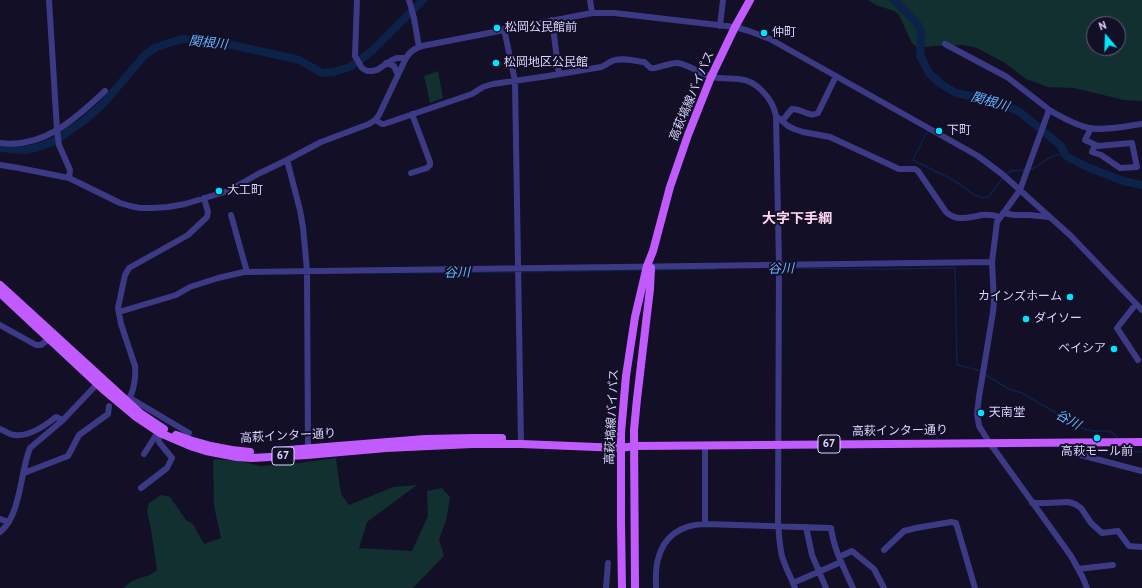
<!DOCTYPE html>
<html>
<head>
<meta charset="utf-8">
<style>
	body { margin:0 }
	#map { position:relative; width:1142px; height:588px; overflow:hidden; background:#130f26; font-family:"PT Sans",sans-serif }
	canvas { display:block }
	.north { position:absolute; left:1086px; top:16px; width:40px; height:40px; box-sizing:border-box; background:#130f26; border:1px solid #625e7d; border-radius:50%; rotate:341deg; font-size:11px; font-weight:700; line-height:16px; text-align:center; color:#d9d4ff }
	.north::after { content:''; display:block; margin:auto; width:14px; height:18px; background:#00e5ff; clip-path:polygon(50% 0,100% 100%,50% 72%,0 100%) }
</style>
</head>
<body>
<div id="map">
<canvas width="1142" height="588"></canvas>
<div class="north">N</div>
</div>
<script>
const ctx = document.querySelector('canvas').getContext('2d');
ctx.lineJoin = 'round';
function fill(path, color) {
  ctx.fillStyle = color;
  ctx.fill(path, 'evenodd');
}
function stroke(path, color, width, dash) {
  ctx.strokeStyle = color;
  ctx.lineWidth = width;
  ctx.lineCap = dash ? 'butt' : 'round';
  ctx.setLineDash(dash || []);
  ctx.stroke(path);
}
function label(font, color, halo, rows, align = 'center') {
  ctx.font = font + ' "PT Sans","Noto Sans JP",sans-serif';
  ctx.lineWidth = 4;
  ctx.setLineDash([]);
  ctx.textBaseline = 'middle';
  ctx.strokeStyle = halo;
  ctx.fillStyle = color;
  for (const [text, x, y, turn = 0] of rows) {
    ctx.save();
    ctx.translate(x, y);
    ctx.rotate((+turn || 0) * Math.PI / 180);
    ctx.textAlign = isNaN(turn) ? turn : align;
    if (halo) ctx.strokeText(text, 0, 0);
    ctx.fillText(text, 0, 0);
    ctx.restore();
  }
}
const green = new Path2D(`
	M868,0H1142V101L1124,100L1074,88L1048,87L1026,79L1005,63L977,48L963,45L935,46L925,47H917L912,43L909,37L899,15L894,11L876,5ZM1094,24H1118V48H1094Z
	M438,71L443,98L430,103L424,76Z
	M336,458L341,494L349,505L393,487L417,485L367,522L359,548L412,551L428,516L427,491L442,488L450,497L446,521L439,539L444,556L413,588H124C135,575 146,580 157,570L151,529L147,511L149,503L161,495L170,497L186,520L193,524L204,544L221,538L214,506L213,462L214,459L240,461L260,466L299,463Z`);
const stream = new Path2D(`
	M927,132L913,160C926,167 940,173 953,180C963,185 976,201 988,197L1004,177
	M1029,170L1032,169C1043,163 1054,151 1066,156
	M1006,174L1011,171L1025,170
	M787,268L882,269L955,268L957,365L978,370L981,372
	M653,270L715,269
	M519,272L643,270
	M367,273L515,272
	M984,374L1009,389L1022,393L1084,429L1092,431H1109L1114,434L1118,439
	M1122,446C1126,452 1135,451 1142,452`);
const river = new Path2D(`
	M894,0L916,22L921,30V37L920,55L929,73L941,84L956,93L998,102L1020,112L1061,146L1066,156L1085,166L1123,181L1142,185
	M0,148L25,150L35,148L53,142L85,120L103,104L144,56L153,49L163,45L178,40L184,39L199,40L218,42L282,56L299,60L322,73L334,72L350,67L372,51L423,0`);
const minor = new Path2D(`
	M49,0L57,130L59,145L70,170L69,178
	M357,0L355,56L362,68L367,71H372L377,70L392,60L397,58H406
	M409,0L414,18L419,47
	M590,0L592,13
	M552,20L559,74
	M720,26L723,0
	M504,29L515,81L521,444
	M945,44L1007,77L1047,108L1049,110C1062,117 1075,125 1089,128C1106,131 1125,126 1142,124
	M386,63L394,66L398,75
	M1049,110L1020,190L997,222L992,262L994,302L993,312L979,397L977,414L979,426L989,442L1071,556L1082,576L1087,588
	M776,116L788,126L794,129L803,132L830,137L899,169H915L918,171L946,212C956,221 966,218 977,216C984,214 993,215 1000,217
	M375,120L382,124H384L472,94L483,87L493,84L548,76L601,67C605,66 608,63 612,61C621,57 635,61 644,62C647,64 649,67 651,68C655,70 670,62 678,63C690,65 700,74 712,77C721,79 730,78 739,79C756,80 773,99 776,116L779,265L778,521C779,533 779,544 782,556C785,567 791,577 795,588
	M782,121L792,109C801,108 809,118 818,113L836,76
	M1091,128L1085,140L1098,146L1132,143L1137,167L1120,168L1101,155L1092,152L1095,145
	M0,143C44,149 76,118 105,91
	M287,160L300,210L303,227L307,270L308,448
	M0,165L19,168L69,178L120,203L130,206L140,208H153L168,207L185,204L228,191L258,174L287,160L321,142L369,124L375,120L379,115L406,58C410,51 415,48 422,46L592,13H614L735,27L749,31L770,39L978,156L1002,174L1071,236L1142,310
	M411,173L427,168L430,165V162L412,114
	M1003,213L1014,215H1029L1049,217
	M231,215L247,272
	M1136,304L1117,328L1138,360
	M119,312L176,295L190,287L218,278L244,272L992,262
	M0,325L36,345H41L49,339
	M130,398L189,433
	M127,401C134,393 136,377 135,366L121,324L118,308L125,275L129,268L188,235L207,217L208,212L204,198
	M0,429C5,431 10,435 15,435C29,437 46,425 56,417L63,420
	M1074,442L1075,449L1077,454L1142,471
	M705,446V524
	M144,454L158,432
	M24,473L68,456L79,435L108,414L109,406
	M141,488L167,468L172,458L159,442L158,432
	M1032,503H1046L1068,502L1075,504L1081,508L1091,523L1102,533L1118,531L1129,546L1142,547
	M0,519L9,522
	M806,527L812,555L826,588
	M0,532C21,516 20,472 30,448L63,420L99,382
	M884,550L904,531L916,528L951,522L956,523L975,588
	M839,557L852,551L874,569L884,588
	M1078,569L1113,565
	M793,583L841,562
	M606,588L608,563
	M656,588C656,579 655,569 658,559C664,536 681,525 705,524L831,528C834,550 844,568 853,588`);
const major = new Path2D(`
	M0,285L140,413L164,429
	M0,293L105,391L136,417L160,433L193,447L206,451L237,457L252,458L307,455L386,448L472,444H521L621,448L634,446L1142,442
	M176,435C200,445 225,450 250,452
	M276,451L425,439L473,438H502
	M622,588L621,523V433L626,376L635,317L647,266L653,251L670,187L688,135L711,77L735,27L750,0
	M635,588L634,430L637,399L650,289L651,268`);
const markers = [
	[497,28,4,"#00e5ff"],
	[764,33,4,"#00e5ff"],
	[496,63,4,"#00e5ff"],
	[939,131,4,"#00e5ff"],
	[219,191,4,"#00e5ff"],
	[1070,297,4,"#00e5ff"],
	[1026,319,4,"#00e5ff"],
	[1114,349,4,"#00e5ff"],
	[981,413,4,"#00e5ff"],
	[1097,438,4,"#00e5ff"]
];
const shields = [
	[829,444,22],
	[283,456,22]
];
const shieldNames = [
	["67",829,444],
	["67",283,456]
];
const poiNames = [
	["松岡公民館前",505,28],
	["仲町",772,33],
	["松岡地区公民館",504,63],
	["下町",947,131],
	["大工町",227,191],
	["カインズホーム",1062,297,"right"],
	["ダイソー",1034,319],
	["ベイシア",1106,349,"right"],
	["天南堂",989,413],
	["高萩モール前",1097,452,"center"]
];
const streetNames = [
	["高萩塙線バイパス",692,96,-67],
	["高萩塙線バイパス",612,417,-87],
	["高萩インター通り",900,431,-1],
	["高萩インター通り",288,436,-3]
];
const waterNames = [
	["関根川",208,43,6],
	["関根川",990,102,16],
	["谷川",781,269,-1],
	["谷川",457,273,-1],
	["谷川",1068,420,29]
];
const quarterNames = [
	["大字下手綱",797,219]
];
fill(green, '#12302f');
stroke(stream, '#0c2248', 1.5);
stroke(river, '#0c2248', 8);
stroke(minor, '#3d3a85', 6);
stroke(major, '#c25bff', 8);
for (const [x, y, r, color] of markers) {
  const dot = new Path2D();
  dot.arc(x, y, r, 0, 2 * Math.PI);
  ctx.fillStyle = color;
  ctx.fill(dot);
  stroke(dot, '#130f26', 1.5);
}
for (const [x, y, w] of shields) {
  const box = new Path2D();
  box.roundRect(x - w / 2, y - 9, w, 18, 3);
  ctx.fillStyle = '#130f26';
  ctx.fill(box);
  stroke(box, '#d9d4ff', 1);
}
label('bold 11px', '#d9d4ff', null, shieldNames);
label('12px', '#d9d4ff', '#130f26', poiNames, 'left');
label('12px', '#d9d4ff', '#130f26', streetNames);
label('italic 13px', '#62b6ff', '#130f26', waterNames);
label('bold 14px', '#ffd6f0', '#130f26', quarterNames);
</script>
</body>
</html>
